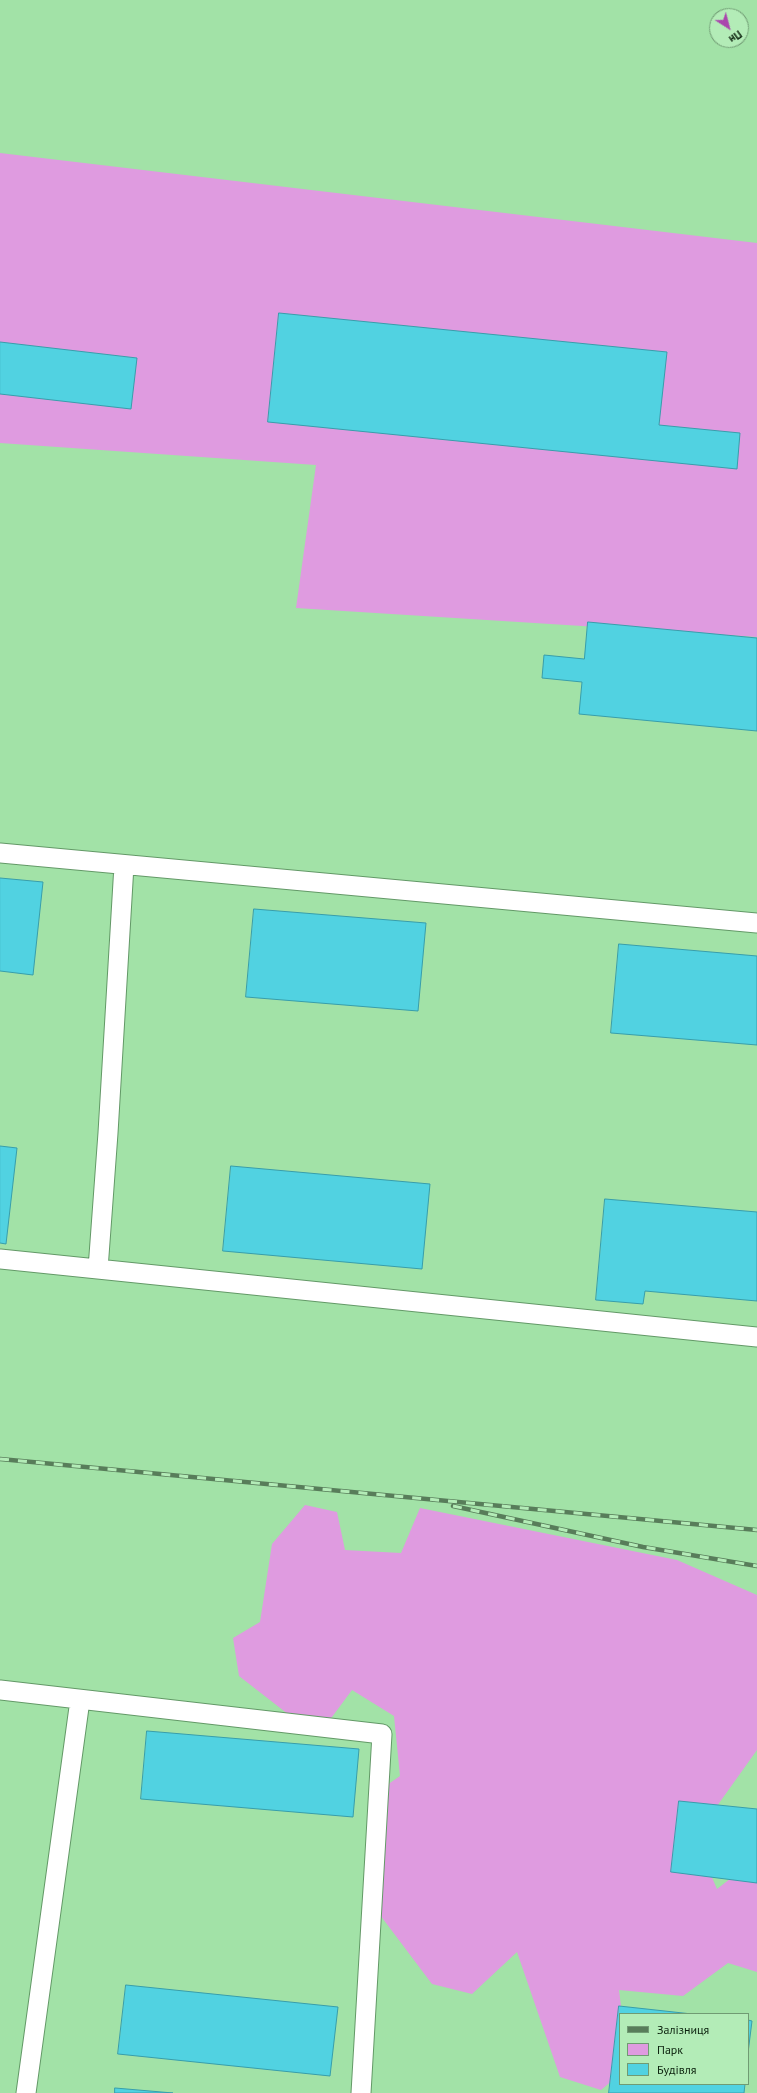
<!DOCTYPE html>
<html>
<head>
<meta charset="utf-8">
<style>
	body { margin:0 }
	#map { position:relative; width:757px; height:2093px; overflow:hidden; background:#b3ecb7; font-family:"PT Sans",sans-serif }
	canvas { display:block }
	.legend { position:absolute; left:619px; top:2013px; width:130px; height:72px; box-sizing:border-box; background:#b3ecb7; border:1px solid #709b73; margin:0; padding:5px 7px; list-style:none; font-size:12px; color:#0c220e }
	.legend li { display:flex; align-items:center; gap:8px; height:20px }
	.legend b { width:20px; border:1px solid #709b73 }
	.north { position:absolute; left:709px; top:8px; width:40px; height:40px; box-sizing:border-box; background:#b3ecb7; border:1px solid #709b73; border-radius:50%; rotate:144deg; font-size:11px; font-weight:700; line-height:16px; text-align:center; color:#0c220e }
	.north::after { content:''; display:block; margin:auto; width:14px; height:18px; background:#aa47ad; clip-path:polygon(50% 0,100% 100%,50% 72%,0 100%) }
</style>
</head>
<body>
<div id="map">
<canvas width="757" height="2093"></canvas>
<ul class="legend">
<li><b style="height:5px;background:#587d5a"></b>Залізниця</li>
<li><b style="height:11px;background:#df9be0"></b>Парк</li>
<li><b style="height:11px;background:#51d2e1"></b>Будівля</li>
</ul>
<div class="north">Пн</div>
</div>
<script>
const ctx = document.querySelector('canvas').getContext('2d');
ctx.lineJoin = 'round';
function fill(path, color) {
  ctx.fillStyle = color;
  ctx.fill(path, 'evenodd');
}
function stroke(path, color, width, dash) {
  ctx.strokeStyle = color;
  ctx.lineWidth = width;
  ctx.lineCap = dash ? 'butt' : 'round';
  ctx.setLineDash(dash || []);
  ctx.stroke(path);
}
const built = new Path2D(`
	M0,0H757V2093H0ZM717,16H741V40H717ZM620,2014H748V2084H620Z`);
const green = new Path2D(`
	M0,153L757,243V637L296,608L316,465L0,443Z
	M305,1505L337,1512L345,1550L401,1553L420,1508L677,1560L757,1595V1750L712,1813L686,1818L717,1889L757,1858V1972L728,1963L683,1996L619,1990L622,2014H620V2074L601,2090L560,2077L517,1952L472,1994L432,1984L374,1907L371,1796L400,1776L394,1716L352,1690L329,1721L293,1718L239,1676L233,1638L260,1622L272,1544Z`);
const building = new Path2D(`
	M279,313L667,352L659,425L740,433L737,469L268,422Z
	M0,342L137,358L131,409L0,394Z
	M588,622L757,638V731L579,714L582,682L542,678L544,655L584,659Z
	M0,878L43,882L33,975L0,971Z
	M254,909L426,923L418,1011L246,997Z
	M619,944L757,956V1045L611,1033Z
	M0,1146L17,1148L6,1244L0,1243Z
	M231,1166L430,1184L422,1269L223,1251Z
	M605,1199L757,1212V1301L645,1291L643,1304L596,1300Z
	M147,1731L359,1749L353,1817L141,1799Z
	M679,1801L757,1809V1883L671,1872Z
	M126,1985L338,2007L330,2076L118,2054Z
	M619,2006L692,2014H620V2084H745L744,2093H609Z
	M748,2020L752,2021L748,2053Z
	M115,2088L173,2093H115Z`);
const lane = new Path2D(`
	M0,853L757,923
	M0,1259L757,1337
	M98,1269L108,1133L124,865
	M0,1690L382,1734L361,2093
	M26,2093L80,1700`);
const rail = new Path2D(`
	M0,1459L757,1530
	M453,1506L643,1547L757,1566`);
fill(built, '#a2e2a7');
fill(green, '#df9be0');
fill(building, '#51d2e1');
stroke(building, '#389eab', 1);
stroke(lane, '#639967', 21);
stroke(lane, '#fff', 19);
stroke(rail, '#587d5a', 4.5);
stroke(rail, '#b3ecb7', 3, [9]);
</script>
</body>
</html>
